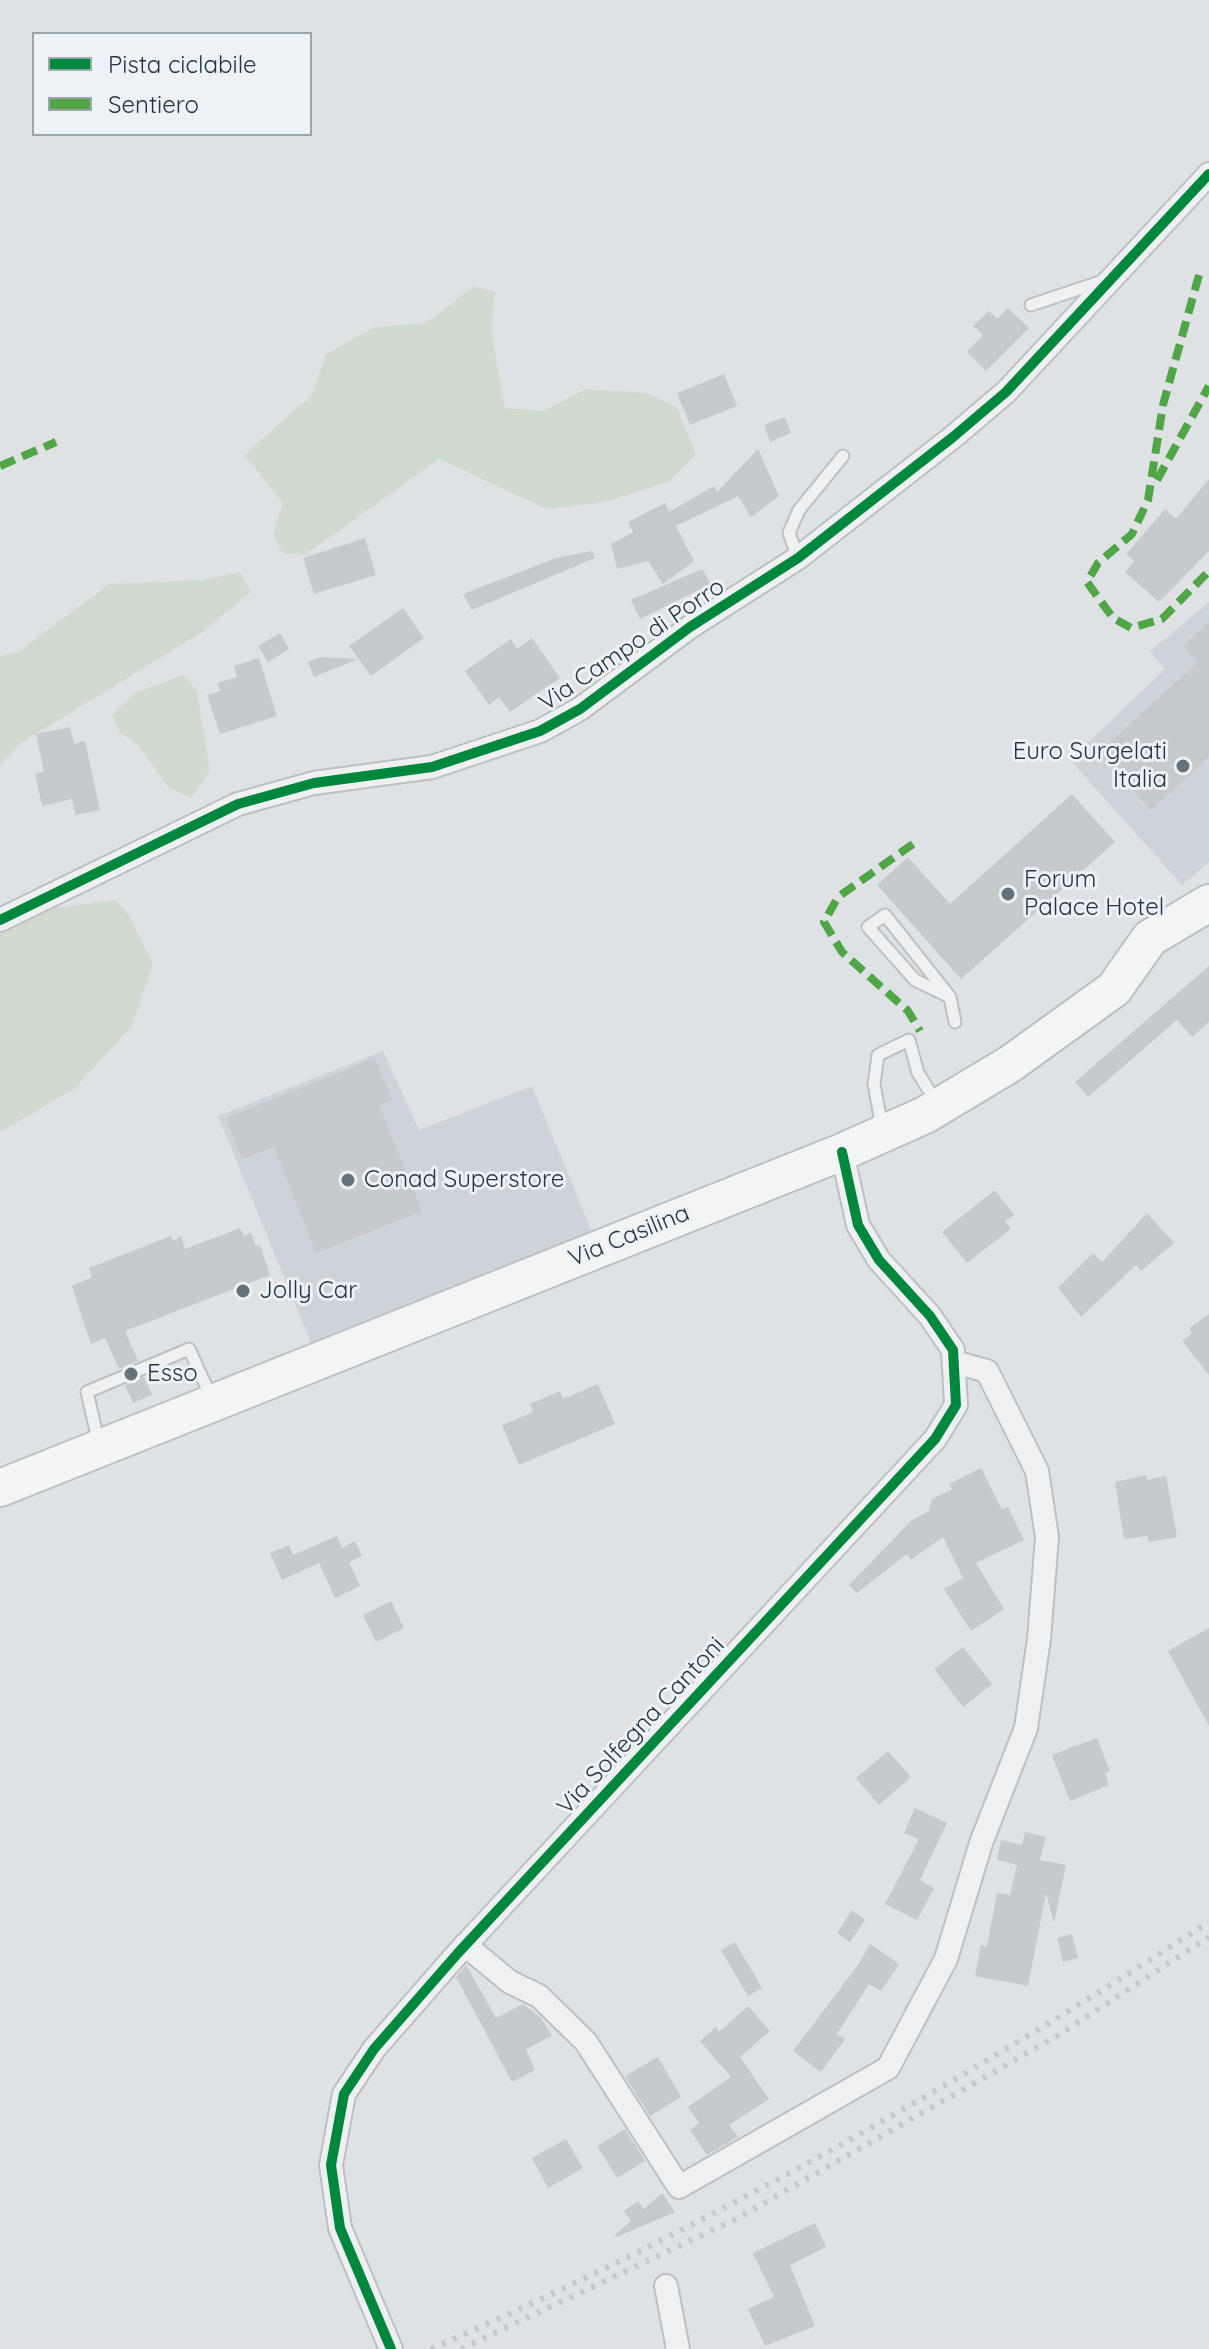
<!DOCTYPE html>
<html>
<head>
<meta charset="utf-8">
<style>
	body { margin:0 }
	#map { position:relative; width:1209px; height:2349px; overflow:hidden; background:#dfe2e5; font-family:Quicksand,sans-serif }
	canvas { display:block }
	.legend { position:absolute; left:32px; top:32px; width:280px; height:104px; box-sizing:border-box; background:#ecf2f5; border:2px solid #9ca6ad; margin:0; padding:10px 14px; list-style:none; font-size:24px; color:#253440 }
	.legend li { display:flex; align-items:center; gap:16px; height:40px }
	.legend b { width:40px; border:2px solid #9ca6ad }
</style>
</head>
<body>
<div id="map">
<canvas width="1209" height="2349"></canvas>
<ul class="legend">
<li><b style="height:10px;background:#00873e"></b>Pista ciclabile</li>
<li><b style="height:10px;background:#50a546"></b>Sentiero</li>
</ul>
</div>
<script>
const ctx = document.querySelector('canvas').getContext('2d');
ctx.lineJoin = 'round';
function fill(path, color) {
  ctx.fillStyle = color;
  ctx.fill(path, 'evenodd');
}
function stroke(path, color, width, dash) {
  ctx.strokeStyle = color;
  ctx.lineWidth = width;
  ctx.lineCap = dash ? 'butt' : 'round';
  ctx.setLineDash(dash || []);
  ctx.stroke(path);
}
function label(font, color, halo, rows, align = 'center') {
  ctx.font = font + ' Quicksand,sans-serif';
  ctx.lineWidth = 6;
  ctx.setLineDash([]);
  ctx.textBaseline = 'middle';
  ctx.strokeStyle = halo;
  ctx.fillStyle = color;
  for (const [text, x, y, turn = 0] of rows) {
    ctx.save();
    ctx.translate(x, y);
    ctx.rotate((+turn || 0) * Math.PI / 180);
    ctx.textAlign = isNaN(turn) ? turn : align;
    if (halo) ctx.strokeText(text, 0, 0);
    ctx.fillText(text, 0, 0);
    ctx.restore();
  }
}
const built = new Path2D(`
	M1209,602V862L1182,885L1070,760L1165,669L1150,651Z
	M383,1051L419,1130L532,1086L594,1237L312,1345L218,1116Z`);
const green = new Path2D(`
	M474,286L495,292L491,329L505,408L544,411L586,389L647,393L677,407L696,455L670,481L606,502L547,509L439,459L305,555L283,554L273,534L283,503L244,455L311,396L326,354L375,327L426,323Z
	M240,572L251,592L201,633L21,743L0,765V656L18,652L109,584L201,580Z
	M183,675L197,691L210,771L191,798L169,788L137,744L120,732L112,714L137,692Z
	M115,900L129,915L153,964L132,1026L74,1089L0,1132V932L40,910Z`);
const building = new Path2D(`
	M1008,308L1029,328L986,371L967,352L983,335L973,326L989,311L997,319Z
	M724,374L737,406L690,425L677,393Z
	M785,417L791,433L770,442L764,425Z
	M758,449L779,496L751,517L738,496L676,526L694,561L663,584L648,561L617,569L611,544L633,532L628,522L665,503L669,512L714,486L717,492Z
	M1209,479V551L1159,602L1125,572L1134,561L1126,554L1165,509L1176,519Z
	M365,538L376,575L314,594L303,558Z
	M592,551L595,558L472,610L463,594L556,558Z
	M702,569L711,584L640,619L631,600Z
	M403,608L424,638L371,676L349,646Z
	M1209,622V757L1151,810L1098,753L1198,662L1183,646Z
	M280,633L289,649L268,662L258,646Z
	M532,638L560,678L510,712L499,697L489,705L465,671L511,639L517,649Z
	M320,657L358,659L314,677L308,662Z
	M259,658L277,716L220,734L207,695L220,691L217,683L237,677L234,666Z
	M70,727L74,744L85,741L100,810L75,815L72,799L42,806L35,774L44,772L36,734Z
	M1072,794L1115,842L961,979L877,885L908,857L950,904Z
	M1209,966V1022L1192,1037L1177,1020L1088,1097L1075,1082Z
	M375,1058L392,1100L379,1105L422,1211L316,1253L274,1147L242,1159L226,1118Z
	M995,1190L1014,1215L1005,1221L1011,1229L967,1263L942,1232Z
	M1147,1213L1174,1243L1141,1271L1136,1265L1081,1317L1058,1288L1093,1253L1102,1262Z
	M240,1228L244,1236L251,1233L256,1246L260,1245L270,1275L125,1331L138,1361L119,1369L105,1338L91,1344L72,1286L92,1277L89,1268L171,1236L173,1241L181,1236L185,1249Z
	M1209,1314V1375L1182,1341L1192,1333L1189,1328Z
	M144,1377L152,1395L133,1403L125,1385Z
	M598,1384L615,1424L519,1465L502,1425L533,1412L530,1404L560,1391L563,1399Z
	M981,1468L1002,1510L1008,1507L1024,1540L976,1563L1004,1609L971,1631L944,1589L963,1578L943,1537L911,1560L907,1554L857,1593L849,1585L912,1520L929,1511L932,1499L952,1489L949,1484Z
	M1146,1475L1147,1480L1166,1476L1177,1537L1149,1542L1147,1536L1124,1539L1115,1482Z
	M337,1536L342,1548L355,1541L362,1556L349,1562L360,1586L335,1598L319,1563L282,1580L270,1553L289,1545L293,1555Z
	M391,1601L404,1628L376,1642L363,1615Z
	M1209,1628V1726L1168,1651Z
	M963,1647L992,1684L963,1707L934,1669Z
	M1097,1738L1110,1771L1105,1773L1109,1785L1070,1801L1052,1755Z
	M888,1751L911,1777L879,1805L856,1778Z
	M915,1808L947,1823L920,1880L934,1888L917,1920L885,1904L919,1839L904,1833Z
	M1025,1832L1046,1837L1040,1860L1066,1865L1054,1923L1046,1893L1028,1986L975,1976L981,1945L987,1946L997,1893L1010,1895L1017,1865L997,1860L1001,1840L1022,1845Z
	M852,1910L865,1920L850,1942L837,1933Z
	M1072,1934L1078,1958L1063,1962L1057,1938Z
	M735,1942L762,1988L748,1996L721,1950Z
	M870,1944L899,1964L881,1991L869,1984L837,2034L845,2039L821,2072L793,2051L858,1965Z
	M466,1965L496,2018L523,2004L541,2018L552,2036L526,2049L535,2070L512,2082L456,1977Z
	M748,2006L770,2031L740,2057L769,2099L729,2125L738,2137L707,2155L690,2130L699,2123L688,2107L731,2077L700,2041L716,2027L719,2032Z
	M658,2057L681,2097L650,2116L625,2076Z
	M625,2129L645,2161L617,2178L597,2146Z
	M566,2139L583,2168L548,2188L532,2158Z
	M662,2193L675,2212L617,2237L615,2235L631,2221L624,2211L638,2201L644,2209Z
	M815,2223L826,2247L790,2265L815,2326L765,2346L748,2309L774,2297L753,2253Z`);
const service = new Path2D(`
	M1031,305L1103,281
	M798,558L789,533L799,510L843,456
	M950,997L915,980L868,927L885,915L950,997L955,1022
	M882,1128L874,1084L878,1055L909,1040L918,1073L937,1103
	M99,1444L87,1392L189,1349L212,1399`);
const minor = new Path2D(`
	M0,920L238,804L314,783L432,767L540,731L580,709L690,627L798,558L953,437L1006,392L1209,174
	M465,1945L510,1982L539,1996L586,2042L679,2187L888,2068L946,1959L981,1843L1026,1728L1039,1639L1047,1537L1037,1471L987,1371L954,1362
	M666,2286L678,2349
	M391,2349L340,2228L331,2165L344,2094L374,2049L458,1953L935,1439L956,1405L953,1350L930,1316L879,1260L858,1225L842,1152`);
const primary = new Path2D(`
	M0,1488L842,1152L925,1115L1010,1064L1114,989L1150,938L1209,903`);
const rail = new Path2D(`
	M431,2349C703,2230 961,2083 1209,1922
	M461,2349L736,2219L1057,2036L1209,1937`);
const quiet = new Path2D(`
	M1199,275L1163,405L1148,500L1132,534L1098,563L1087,582L1113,618L1131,628L1162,619L1209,571
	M0,466L56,442
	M1157,480L1209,386
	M913,844L838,897L824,922L842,952L908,1011L920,1031`);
const cycleway = new Path2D(`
	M0,920L238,804L314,783L432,767L540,731L580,709L690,627L798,558L953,437L1006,392L1209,174
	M391,2349L340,2228L331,2165L344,2094L374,2049L458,1953L935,1439L956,1405L953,1350L930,1316L879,1260L858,1225L842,1152`);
const markers = [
	[1183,766,8,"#66717a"],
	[1008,894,8,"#66717a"],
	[348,1180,8,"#66717a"],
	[243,1291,8,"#66717a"],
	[131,1374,8,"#66717a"]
];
const streetNames = [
	["Via Campo di Porro",632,645,-34],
	["Via Casilina",629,1236,-22],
	["Via Solfegna Cantoni",641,1726,-47]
];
const poiNames = [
	["Euro Surgelati",1167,752,"right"],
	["Italia",1167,780,"right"],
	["Forum",1024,880],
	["Palace Hotel",1024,908],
	["Conad Superstore",364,1180],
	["Jolly Car",259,1291],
	["Esso",147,1374]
];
fill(built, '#ccd3d9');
fill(green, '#d1dacf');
fill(building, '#c7cacd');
stroke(service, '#bdc0c3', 15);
stroke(minor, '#bdc0c3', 26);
stroke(primary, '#bbc0c3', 40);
stroke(service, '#eef0f2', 11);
stroke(minor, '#eef0f2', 22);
stroke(primary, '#f3f5f5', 36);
stroke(rail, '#c7cacd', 6, [4, 8]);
stroke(quiet, '#50a546', 8, [16, 8]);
stroke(cycleway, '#00873e', 10);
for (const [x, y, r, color] of markers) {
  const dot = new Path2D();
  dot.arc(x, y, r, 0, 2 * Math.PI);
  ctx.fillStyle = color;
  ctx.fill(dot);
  stroke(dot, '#ecf2f5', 3);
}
label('24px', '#253440', '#ecf2f5', streetNames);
label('24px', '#253440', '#ecf2f5', poiNames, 'left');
</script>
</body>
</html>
